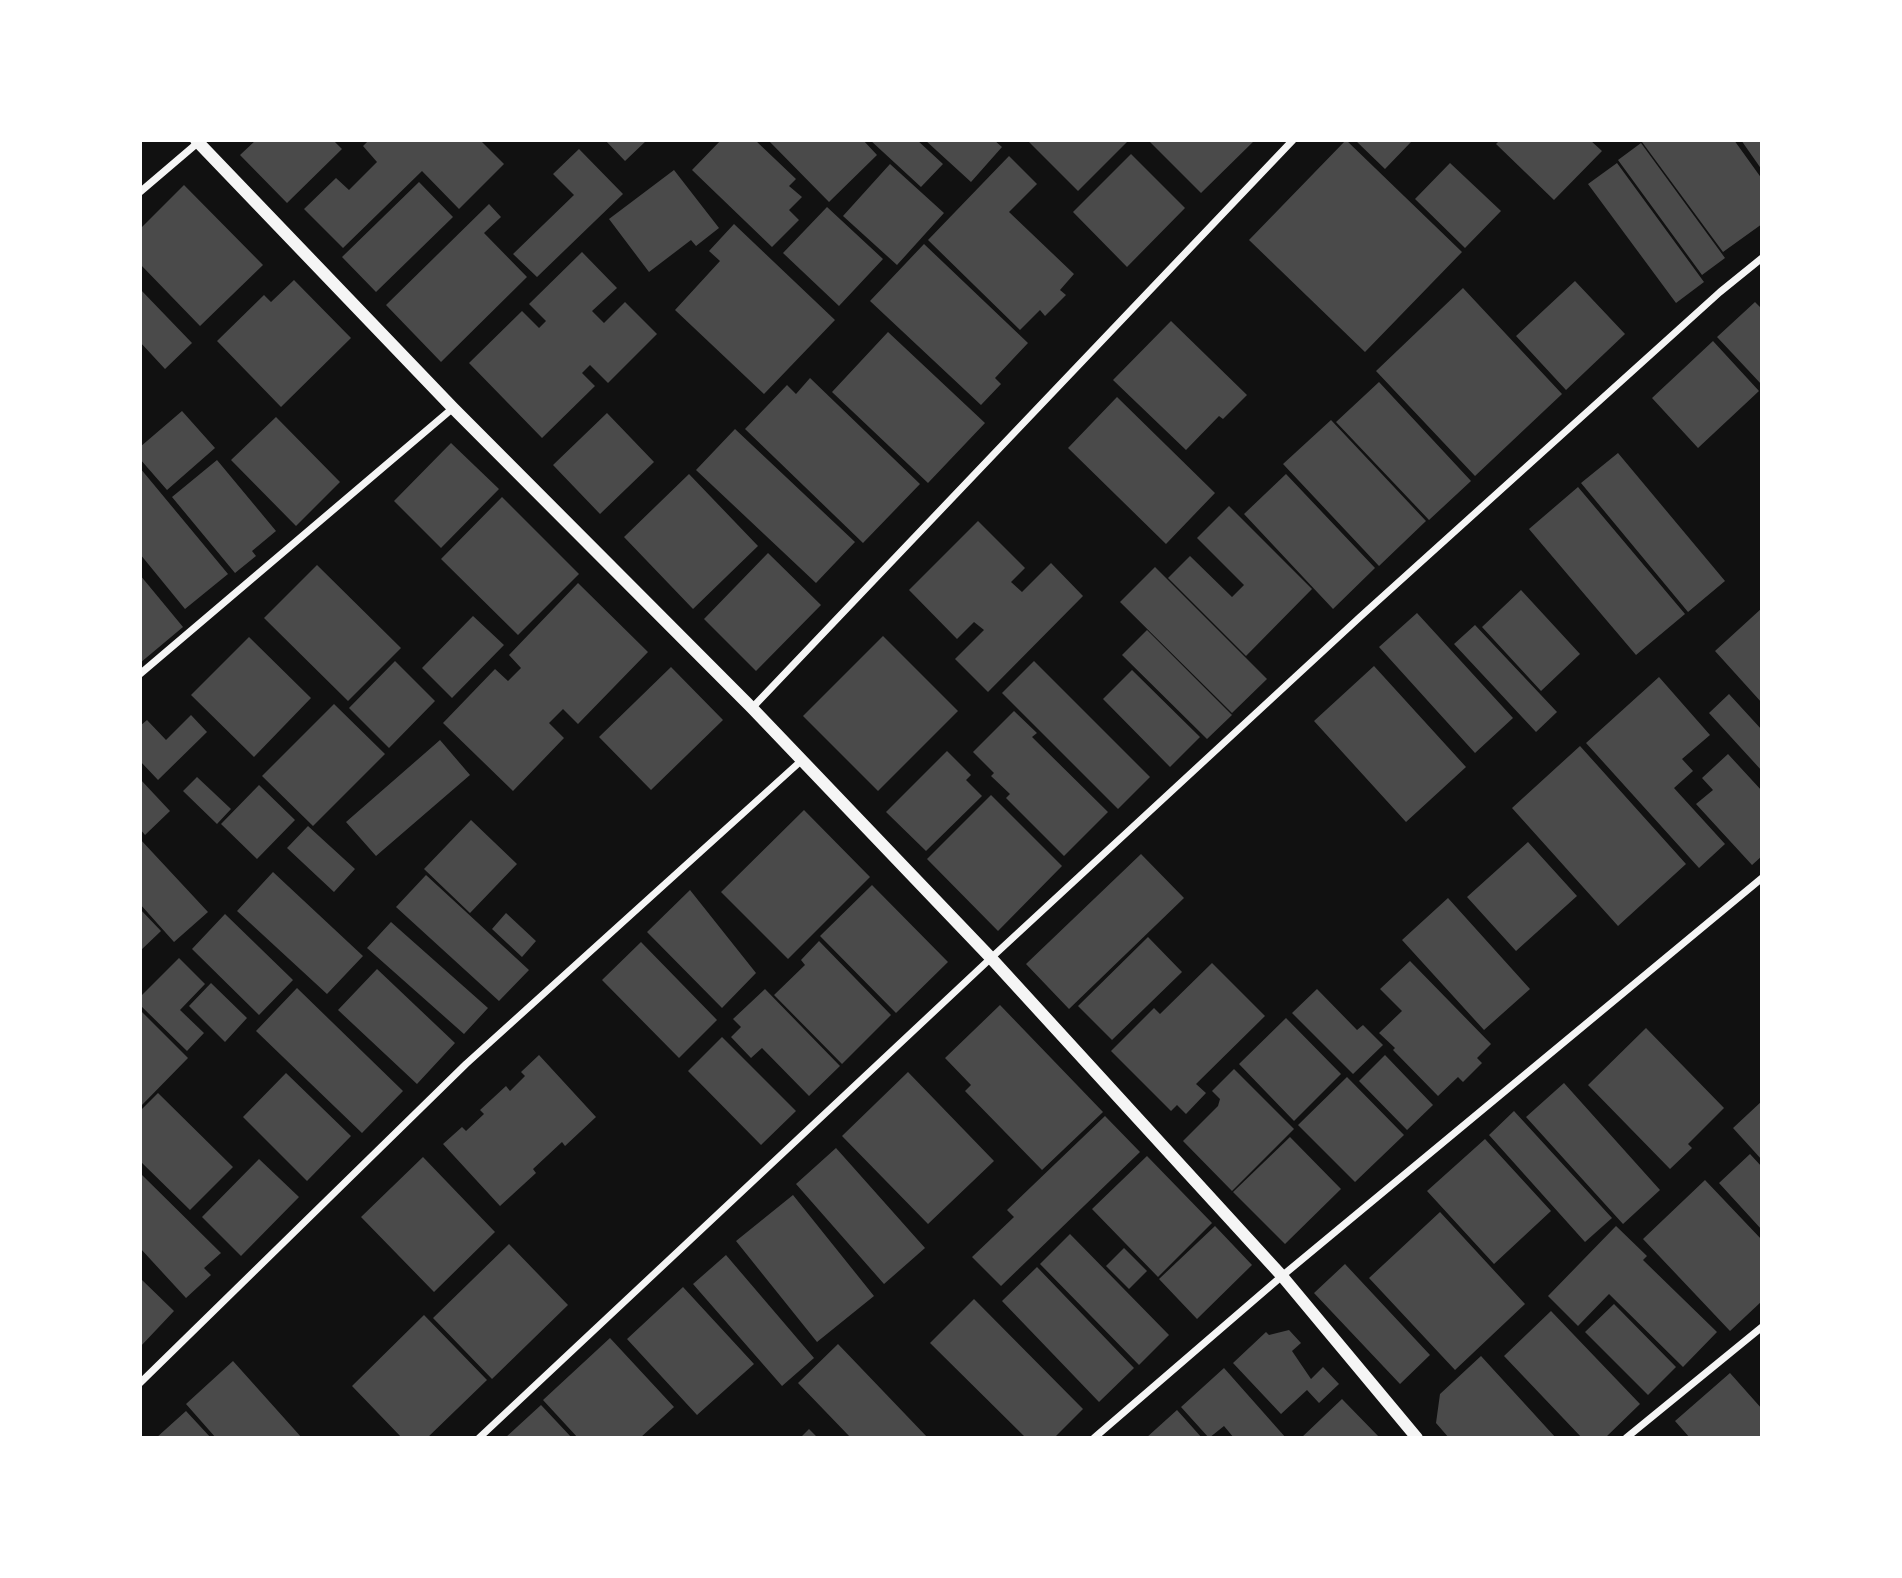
<!DOCTYPE html>
<html>
<head>
<meta charset="utf-8">
<style>
	body { margin:0 }
	#map { position:relative; width:1902px; height:1578px; overflow:hidden; background:#111; font-family:"Alegreya Sans",sans-serif }
	canvas { display:block }
	.frame { position:absolute; inset:0; border:142px solid #fff; pointer-events:none }
</style>
</head>
<body>
<div id="map">
<canvas width="1902" height="1578"></canvas>
<div class="frame"></div>
</div>
<script>
const ctx = document.querySelector('canvas').getContext('2d');
ctx.lineJoin = 'round';
function fill(path, color) {
  ctx.fillStyle = color;
  ctx.fill(path, 'evenodd');
}
function stroke(path, color, width, dash) {
  ctx.strokeStyle = color;
  ctx.lineWidth = width;
  ctx.lineCap = dash ? 'butt' : 'round';
  ctx.setLineDash(dash || []);
  ctx.stroke(path);
}
const building = new Path2D(`
	M256,140H333L342,149L287,203L240,155Z
	M369,140H480L504,164L459,209L422,171L343,248L304,209L336,178L349,190L377,162L363,146Z
	M605,140H647L625,161Z
	M721,140H755L796,179L789,186L802,197L789,210L799,220L772,247L692,170Z
	M768,140H863L877,155L829,202Z
	M870,140H917L943,164L921,187Z
	M925,140H994L1002,147L971,182Z
	M1027,140H1129L1078,191Z
	M1148,140H1255L1201,193Z
	M1346,140L1462,252L1365,352L1249,240Z
	M1355,140H1409L1411,142L1385,169Z
	M1500,140H1590L1602,151L1554,200L1496,144Z
	M1645,140H1734L1762,179V224L1723,252L1642,142Z
	M1741,140H1762V170Z
	M1641,143L1725,258L1702,275L1618,160Z
	M579,149L623,194L537,277L513,254L574,195L553,174Z
	M1131,154L1185,208L1127,267L1073,212Z
	M1009,156L1037,184L1009,212L1074,274L1060,290L1066,295L1045,316L1040,310L1020,330L928,240Z
	M1450,163L1501,211L1465,248L1415,199Z
	M1617,163L1704,282L1676,303L1588,184Z
	M890,164L944,213L897,265L843,216Z
	M674,170L719,228L696,246L691,240L649,272L609,219Z
	M419,182L453,217L376,292L342,257Z
	M184,185L263,265L200,326L140,264V229Z
	M489,204L501,217L484,233L527,277L441,362L386,305Z
	M827,207L883,259L839,306L783,253Z
	M734,224L835,320L764,394L675,310L720,261L709,251Z
	M924,244L1028,343L995,378L1001,384L981,405L870,301Z
	M582,252L617,288L592,311L604,323L625,302L657,334L608,383L590,365L582,373L595,386L542,438L469,363L522,311L539,328L546,321L529,304Z
	M294,280L351,338L281,407L217,341L264,295L271,302Z
	M1575,281L1625,334L1566,390L1516,336Z
	M1463,288L1562,394L1475,476L1376,371Z
	M140,289L192,343L165,369L140,342Z
	M1755,302L1762,309V385L1717,337Z
	M1171,321L1247,395L1223,419L1219,416L1186,450L1113,380Z
	M888,332L985,423L928,483L832,392Z
	M1713,341L1759,391L1698,448L1652,398Z
	M810,378L920,484L863,543L745,429L787,385L796,394Z
	M1379,382L1471,481L1429,520L1336,422Z
	M1117,397L1215,493L1166,544L1068,448Z
	M182,411L215,448L167,490L140,459V447Z
	M607,413L654,462L600,514L553,465Z
	M276,417L340,482L296,526L231,460Z
	M1331,420L1426,521L1379,566L1283,464Z
	M735,429L855,542L816,583L696,470Z
	M451,443L499,489L441,548L394,501Z
	M1618,453L1725,581L1688,612L1581,483Z
	M217,460L276,531L252,551L256,556L235,573L172,497Z
	M140,468L228,574L185,609L140,554Z
	M689,474L758,546L693,609L624,537Z
	M1286,474L1375,568L1333,609L1244,514Z
	M1578,487L1685,614L1636,655L1529,529Z
	M502,497L579,574L518,635L441,559Z
	M1229,506L1312,589L1246,656L1168,578L1190,556L1232,597L1244,585L1197,538Z
	M978,521L1025,568L1011,582L1022,592L1051,563L1083,596L988,692L955,659L984,630L974,622L957,639L909,590Z
	M768,553L821,605L756,671L704,619Z
	M317,565L401,648L348,701L264,618Z
	M1155,567L1267,679L1232,713L1120,602Z
	M140,575L183,627L140,663Z
	M578,583L648,652L578,724L563,709L549,723L564,738L513,791L443,723L495,669L508,681L521,668L509,655Z
	M1521,590L1580,654L1541,691L1482,627Z
	M1762,608V703L1715,651Z
	M1417,613L1513,718L1475,753L1379,647Z
	M473,616L504,645L452,698L422,668Z
	M1475,625L1557,712L1536,732L1454,644Z
	M1147,630L1232,715L1207,739L1122,655Z
	M883,636L958,711L878,791L803,716Z
	M249,637L311,698L254,757L191,695Z
	M395,661L435,701L389,748L349,708Z
	M1034,661L1150,777L1118,809L1002,693Z
	M1374,666L1466,767L1406,822L1314,721Z
	M671,667L723,720L651,790L599,737Z
	M1132,670L1200,737L1170,767L1103,699Z
	M1659,677L1710,735L1682,759L1693,771L1674,788L1725,844L1699,868L1586,743Z
	M1729,694L1762,730V771L1709,713Z
	M334,704L385,754L313,826L262,776Z
	M1014,711L1037,733L1032,737L1108,812L1064,856L1006,798L1010,794L991,776L994,773L973,752Z
	M191,715L207,732L158,780L140,761V726L147,720L166,740Z
	M440,740L470,775L376,856L346,822Z
	M1580,746L1686,864L1618,926L1512,808Z
	M947,751L971,775L966,780L982,796L926,851L886,812Z
	M1728,754L1762,791V856L1752,865L1696,804L1713,790L1702,778Z
	M197,777L231,809L217,824L183,791Z
	M140,779L170,811L145,835L140,829Z
	M259,785L295,820L257,859L221,824Z
	M991,795L1062,866L998,931L927,859Z
	M804,810L870,877L788,959L721,892Z
	M471,820L517,864L470,913L424,869Z
	M308,826L355,869L334,892L287,848Z
	M140,839L208,912L174,942L140,904Z
	M1528,842L1577,896L1516,951L1467,897Z
	M1141,854L1184,898L1069,1009L1026,964Z
	M273,872L363,956L327,994L237,911Z
	M426,875L529,970L499,1001L396,907Z
	M872,885L948,962L896,1013L820,936Z
	M690,890L756,973L722,1008L647,932Z
	M1448,898L1530,989L1484,1030L1402,940Z
	M140,909L161,931L140,951Z
	M506,913L536,941L522,957L492,929Z
	M225,914L293,980L259,1015L192,949Z
	M391,922L488,1008L464,1034L367,948Z
	M1148,937L1182,972L1112,1040L1078,1006Z
	M819,941L891,1015L842,1064L774,995L805,965L801,960Z
	M641,942L717,1020L679,1058L602,980Z
	M179,958L205,984L180,1010L204,1033L187,1051L140,1005V997Z
	M1410,961L1491,1044L1477,1058L1482,1063L1463,1082L1458,1077L1438,1096L1393,1050L1395,1048L1379,1033L1402,1011L1380,989Z
	M1212,963L1265,1016L1196,1084L1206,1093L1186,1114L1177,1105L1171,1111L1111,1051L1154,1008L1160,1014Z
	M377,969L455,1043L417,1084L338,1010Z
	M211,983L247,1018L225,1042L189,1006Z
	M297,988L403,1091L362,1133L256,1031Z
	M765,989L840,1066L809,1096L762,1048L751,1058L731,1037L741,1027L733,1019Z
	M1317,989L1357,1030L1363,1025L1383,1045L1353,1074L1292,1013Z
	M1000,1005L1103,1112L1042,1170L965,1091L971,1085L945,1058Z
	M140,1010L188,1058L140,1107Z
	M1286,1018L1341,1074L1294,1121L1239,1064Z
	M1646,1028L1724,1108L1688,1144L1692,1148L1670,1169L1588,1085Z
	M722,1037L796,1111L761,1145L688,1071Z
	M539,1055L596,1117L565,1146L562,1142L533,1169L536,1173L500,1206L443,1144L462,1127L466,1131L484,1114L480,1110L506,1086L510,1091L525,1076L521,1072Z
	M1385,1055L1433,1105L1407,1130L1359,1081Z
	M1234,1069L1294,1129L1232,1191L1183,1141L1218,1106L1220,1099L1212,1091Z
	M908,1072L994,1161L928,1224L842,1136Z
	M286,1073L351,1136L307,1181L243,1117Z
	M1347,1077L1404,1135L1355,1182L1298,1125Z
	M1564,1083L1660,1190L1623,1224L1526,1117Z
	M158,1093L233,1167L190,1210L140,1161V1111Z
	M1762,1101V1160L1733,1128Z
	M1514,1111L1612,1218L1585,1242L1489,1135Z
	M1105,1116L1140,1152L1001,1286L972,1257L1014,1217L1007,1210Z
	M1290,1137L1341,1189L1285,1244L1233,1192Z
	M1485,1139L1551,1211L1494,1264L1427,1191Z
	M836,1148L925,1248L884,1284L796,1184Z
	M1750,1154L1762,1167V1230L1719,1183Z
	M1147,1156L1212,1223L1158,1277L1092,1209Z
	M423,1157L495,1232L434,1292L361,1217Z
	M259,1159L299,1197L241,1256L202,1217Z
	M140,1173L221,1253L204,1268L211,1275L186,1298L140,1248Z
	M1705,1180L1762,1240V1301L1730,1331L1643,1239Z
	M793,1195L874,1296L817,1342L736,1241Z
	M1440,1212L1525,1304L1455,1370L1369,1278Z
	M1215,1226L1252,1265L1197,1319L1159,1279Z
	M1616,1226L1647,1256L1643,1260L1717,1332L1683,1367L1609,1294L1578,1326L1548,1296Z
	M1070,1234L1169,1335L1139,1365L1040,1264Z
	M509,1244L568,1305L492,1379L433,1318Z
	M1124,1248L1147,1271L1129,1289L1106,1266Z
	M726,1255L814,1358L782,1386L693,1284Z
	M1345,1264L1430,1355L1400,1384L1314,1293Z
	M1037,1267L1134,1368L1099,1402L1002,1301Z
	M140,1278L174,1311L140,1347Z
	M683,1287L754,1364L697,1415L627,1339Z
	M974,1299L1083,1409L1054,1438H1026L930,1343Z
	M1614,1304L1676,1367L1648,1395L1585,1332Z
	M1551,1311L1640,1404L1605,1438H1582L1504,1356Z
	M424,1315L487,1380L427,1438H402L352,1386Z
	M1289,1330L1301,1343L1292,1351L1311,1379L1323,1367L1339,1384L1319,1403L1307,1390L1281,1414L1233,1363L1266,1332L1269,1335Z
	M610,1338L674,1407L640,1438H578L543,1400Z
	M838,1344L928,1438H851L798,1383Z
	M1481,1356L1556,1438H1449L1436,1423L1440,1394Z
	M233,1361L302,1438H216L186,1404Z
	M1224,1368L1286,1438H1234L1224,1426L1209,1438L1181,1407Z
	M1730,1373L1762,1409V1438H1690L1675,1421Z
	M1342,1399L1380,1438H1301Z
	M541,1405L572,1438H505Z
	M1177,1410L1202,1438H1146Z
	M186,1411L211,1438H156Z
	M809,1429L818,1438H800Z`);
const minor = new Path2D(`
	M140,192L201,140
	M140,674L453,408
	M752,708L1293,140
	M140,1383L466,1064L802,760
	M479,1438L991,958L1360,617L1720,292L1762,258
	M1094,1438L1282,1276L1762,878
	M1626,1438L1762,1327`);
const tertiary = new Path2D(`
	M196,140L453,408L752,708L991,958L1282,1276L1417,1438`);
fill(building, '#4a4a4a');
stroke(minor, '#f5f5f5', 7);
stroke(tertiary, '#f5f5f5', 12);
</script>
</body>
</html>
